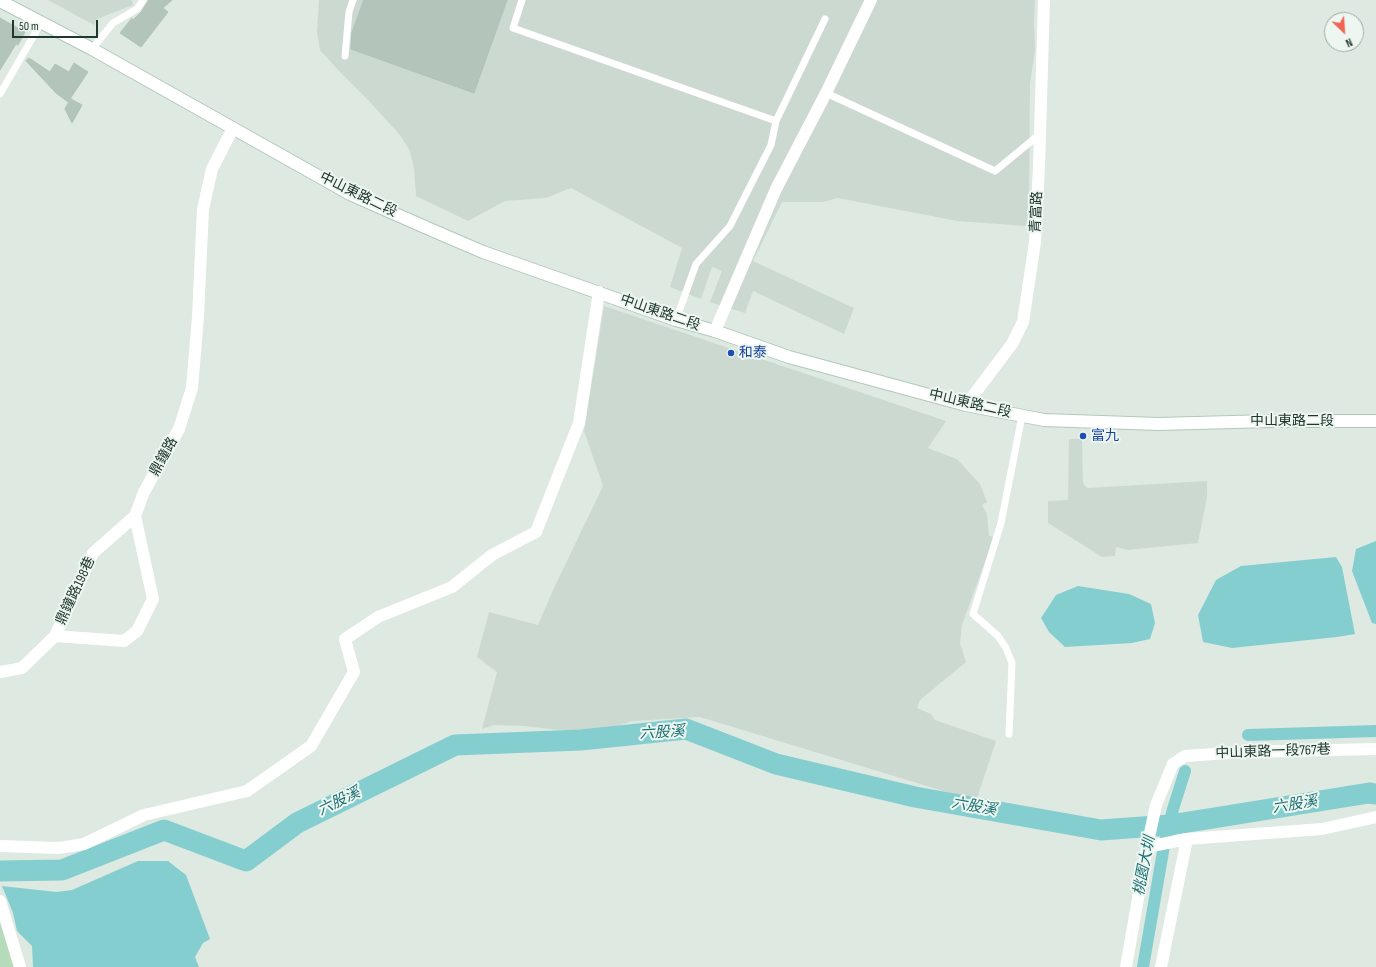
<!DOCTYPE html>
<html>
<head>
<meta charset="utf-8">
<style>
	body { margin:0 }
	#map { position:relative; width:1376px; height:967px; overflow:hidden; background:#dee9e2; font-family:"Sofia Sans Condensed",sans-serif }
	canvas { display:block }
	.north { position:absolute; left:1324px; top:12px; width:40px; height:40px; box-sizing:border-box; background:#eef6f1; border:1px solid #9caaa3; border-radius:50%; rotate:155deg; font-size:11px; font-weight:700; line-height:16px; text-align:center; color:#20382e }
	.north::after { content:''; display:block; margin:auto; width:14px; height:18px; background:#f06555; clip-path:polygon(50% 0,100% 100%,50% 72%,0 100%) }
	.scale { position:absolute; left:12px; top:20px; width:86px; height:18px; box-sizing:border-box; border:2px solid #20382e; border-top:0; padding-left:5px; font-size:12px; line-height:14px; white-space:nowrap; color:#20382e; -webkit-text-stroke:3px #eef6f1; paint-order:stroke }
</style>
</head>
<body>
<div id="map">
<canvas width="1376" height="967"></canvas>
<div class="north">N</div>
<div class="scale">50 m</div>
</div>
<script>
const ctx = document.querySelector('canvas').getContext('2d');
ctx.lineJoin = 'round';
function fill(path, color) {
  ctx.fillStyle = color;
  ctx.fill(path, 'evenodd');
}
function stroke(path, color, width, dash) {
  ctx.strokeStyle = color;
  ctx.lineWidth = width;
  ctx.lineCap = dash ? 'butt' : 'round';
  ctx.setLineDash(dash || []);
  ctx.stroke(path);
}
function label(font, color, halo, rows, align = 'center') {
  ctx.font = font + ' "Sofia Sans Condensed","Noto Sans TC",sans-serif';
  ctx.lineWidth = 4;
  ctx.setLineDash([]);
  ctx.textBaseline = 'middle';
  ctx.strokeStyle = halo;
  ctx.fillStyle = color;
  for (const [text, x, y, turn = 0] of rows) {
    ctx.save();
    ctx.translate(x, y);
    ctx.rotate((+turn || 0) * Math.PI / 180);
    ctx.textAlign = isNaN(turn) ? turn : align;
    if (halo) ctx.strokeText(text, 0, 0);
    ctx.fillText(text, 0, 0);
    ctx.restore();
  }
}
const built = new Path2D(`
	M48,0H132L133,5L97,19L94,25Z
	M319,0H1035L1034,24L1035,50L1030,83L1029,207L1026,226L957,221L838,198L823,202H782L753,261L854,308L844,334L753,291L745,313L710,302L722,271L712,267L701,299L670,287L682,248L571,188L546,198L505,201L468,221L416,196L414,168L409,149L399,134L369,101L339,71L320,50L317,32Z
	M604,306L946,421L928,448L957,459L980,484L987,502L982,505L987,514L989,536L994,537L962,625L960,643L966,662L920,700L917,708L931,714L935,720L996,741L976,801L700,717L632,721L595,734L524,726L494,725L482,729L497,672L477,657L489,612L538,625L553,590L603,486L584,431Z
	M1069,439H1082L1083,482L1085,486L1088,488L1207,481V497L1198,543L1127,550L1116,547L1115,556L1102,557L1048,523V501L1068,500Z`);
const green = new Path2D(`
	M0,918L15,967H0Z`);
const water = new Path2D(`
	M1376,541V624L1372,623L1352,571L1356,549Z
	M1336,557L1342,567L1355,634L1337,637L1232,648L1203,642L1198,615L1216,580L1241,566Z
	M1078,586L1129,594L1151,604L1155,623L1150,639L1132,643L1065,647L1049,632L1041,618L1056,595Z
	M138,861H168L186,875L210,939L203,943L195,957L199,967H33L32,946L17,931L13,913L2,886L57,892L72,890Z`);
const canal = new Path2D(`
	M1248,735L1376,731
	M1143,967L1164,846L1173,809L1185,771`);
const river = new Path2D(`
	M0,871L62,870L164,830L246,861L297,823L455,745L581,740L686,729L776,764L915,797L1101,830L1170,825L1369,793L1376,794`);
const building = new Path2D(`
	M149,0H172L163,8L168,12L141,47L120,33L132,18V21L141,12Z
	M364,0H507L474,93L351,49L352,33Z
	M0,18L25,32L18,45L16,44L0,70Z
	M29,58L50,72L55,64L69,72L74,63L88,72L68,102L56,93L26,61Z
	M71,99L82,105L72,123L65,109Z`);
const lane = new Path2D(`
	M522,0L513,28L776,121L771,145L730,226L696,264L676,320
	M92,49L113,23L137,9L143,0
	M345,56L349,12L353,0
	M826,93L995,171L1040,134
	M0,94L41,23
	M776,121L825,19
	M1009,734L1012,663L1006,648L998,636L973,614L1001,523L1022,416`);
const street = new Path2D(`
	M715,331L776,189L826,93L871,0
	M966,405L1012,344L1023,322L1035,242L1039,167L1044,0
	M55,636L93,553L135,516
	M0,672L22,668L55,636L124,641L137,631L153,599L135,516L144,492L179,429L192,388L198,317L203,209L212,169L233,128
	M0,846L59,848L84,844L144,815L247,791L311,746L354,672L345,639L378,617L452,587L492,555L536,532L579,423L599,292
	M1147,847L1187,839L1322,829L1376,817
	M0,901L20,967
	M1126,967L1147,847L1156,805L1173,764L1185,756L1243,752L1376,749
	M1161,967L1187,839`);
const secondary = new Path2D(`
	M0,1L92,49L350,194L434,231L483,252L676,320L715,331L789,357L966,405L1044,420L1158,424L1270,421H1376`);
const markers = [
	[731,353,4,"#1a4fb4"],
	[1083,436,4,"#1a4fb4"]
];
const streetNames = [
	["中山東路二段",358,195,26],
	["青富路",1037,212,-87],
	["中山東路二段",660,313,19],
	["中山東路二段",970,404,13],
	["中山東路二段",1292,421],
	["鼎鐘路",164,457,-61],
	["鼎鐘路198巷",76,591,-65],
	["中山東路一段767巷",1273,752,-2]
];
const transitNames = [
	["和泰",739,353],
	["富九",1091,436]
];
const waterNames = [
	["六股溪",662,733,-3],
	["六股溪",339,802,-26],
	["六股溪",1295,805,-9],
	["六股溪",974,807,10],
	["桃園大圳",1145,866,-79]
];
fill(built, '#ccd9d1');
fill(green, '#b6dbbb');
fill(water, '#85cecf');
stroke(canal, '#85cecf', 12);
stroke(river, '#85cecf', 21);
fill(building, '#b3c4bb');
stroke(building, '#b0c3b8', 1);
stroke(secondary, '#b1c9bd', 14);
stroke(lane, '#fff', 7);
stroke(street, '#fff', 12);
stroke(secondary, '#fff', 12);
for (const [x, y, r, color] of markers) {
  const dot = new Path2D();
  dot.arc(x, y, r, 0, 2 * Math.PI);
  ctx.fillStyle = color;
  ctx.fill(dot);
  stroke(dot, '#eef6f1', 1.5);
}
label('14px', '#20382e', '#eef6f1', streetNames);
label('14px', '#164399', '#eef6f1', transitNames, 'left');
label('italic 15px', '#1b7173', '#eef6f1', waterNames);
</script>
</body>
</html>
